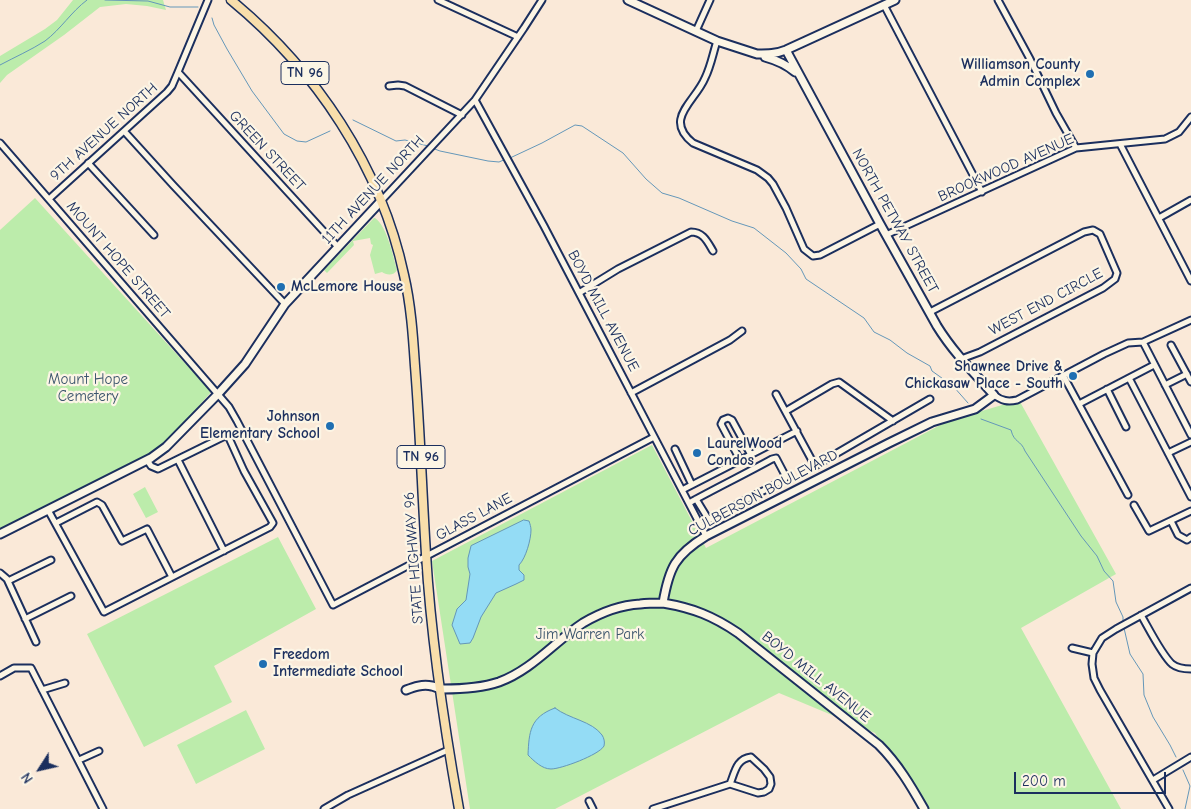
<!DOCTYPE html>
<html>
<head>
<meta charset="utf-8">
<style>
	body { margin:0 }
	#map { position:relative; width:1191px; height:809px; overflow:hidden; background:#fae9d8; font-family:"Comic Neue",sans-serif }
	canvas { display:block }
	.north { position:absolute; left:15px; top:744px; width:50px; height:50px; -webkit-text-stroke:4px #fcf5e5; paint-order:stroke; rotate:235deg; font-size:14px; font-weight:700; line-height:20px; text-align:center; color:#1b2f5e }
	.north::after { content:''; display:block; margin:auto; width:18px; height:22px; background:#1b2f5e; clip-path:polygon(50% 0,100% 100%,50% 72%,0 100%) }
	.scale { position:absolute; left:1014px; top:772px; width:152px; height:22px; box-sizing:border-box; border:2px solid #1b2f5e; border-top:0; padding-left:6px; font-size:15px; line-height:18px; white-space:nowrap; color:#1b2f5e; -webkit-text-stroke:4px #fcf5e5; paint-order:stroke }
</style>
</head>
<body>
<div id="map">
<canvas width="1191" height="809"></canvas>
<div class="north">N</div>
<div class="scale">200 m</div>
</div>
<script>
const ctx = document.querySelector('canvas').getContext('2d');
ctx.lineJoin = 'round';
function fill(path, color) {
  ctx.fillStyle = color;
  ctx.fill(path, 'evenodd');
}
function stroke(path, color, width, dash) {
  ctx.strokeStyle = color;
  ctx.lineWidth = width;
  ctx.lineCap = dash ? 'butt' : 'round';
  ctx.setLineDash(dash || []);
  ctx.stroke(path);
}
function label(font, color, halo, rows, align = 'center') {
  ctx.font = font + ' "Comic Neue",sans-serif';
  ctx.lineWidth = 4.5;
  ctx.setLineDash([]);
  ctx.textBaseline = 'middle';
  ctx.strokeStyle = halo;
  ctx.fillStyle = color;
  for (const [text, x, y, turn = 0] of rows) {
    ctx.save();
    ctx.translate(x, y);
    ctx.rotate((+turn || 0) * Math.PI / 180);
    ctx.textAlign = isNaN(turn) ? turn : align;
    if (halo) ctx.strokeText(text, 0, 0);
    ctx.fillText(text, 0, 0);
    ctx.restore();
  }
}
const green = new Path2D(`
	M73,0H163L166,10L147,6L126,4L100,7L64,35L7,75L0,83V56L45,29L57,20Z
	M35,198L211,392L157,454L0,529V230Z
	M374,218H375C387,226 393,256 397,270C394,276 386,275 382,272L375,274L370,255L373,245L371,244L370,238L353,241L354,245L327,273L324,270Z
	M1019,400L1116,574L1021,628L1121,809H922L875,733L779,693L555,809H470L432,561L652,445L706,548L948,421Z
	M145,487L158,512L146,518L133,494Z
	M278,537L316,609L214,666L232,702L144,747L87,634Z
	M246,710L265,749L196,784L177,745Z`);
const water = new Path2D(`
	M524,520L529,521C530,524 531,527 531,530C531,539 526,558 519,565V570L524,575V580L516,584L496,593L481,617L473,638L470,643L460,644L452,625L457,609L466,600L470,574L468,567V558L471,546Z
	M555,708C569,719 592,721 602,735C604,738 605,742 604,746C599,755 561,769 551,769C542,769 534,761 528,755C529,732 530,717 555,708Z`);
const stream = new Path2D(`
	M105,0L148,1L170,7H198
	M212,18L214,25L227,49L252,91L284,134L297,141L306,142L330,131
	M0,65C15,57 31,50 45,41C61,29 71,12 87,0
	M353,120L396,141L405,140L428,146
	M432,148L440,151L488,161L499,162L506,159
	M510,158L542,143L575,125L582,126L623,153L646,179L662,193L679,198L732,221L754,228L786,253L801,269L806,279L864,318L874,332L890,340L907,353L930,366L932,371L953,386L968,403
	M981,419L1011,430C1014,443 1021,440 1025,451L1081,536L1097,556L1104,571L1113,581L1116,602L1123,617V622
	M1124,628L1130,654L1143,674L1144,695L1153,717L1170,745L1176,757
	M1183,770L1190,786L1185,809`);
const street = new Path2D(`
	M438,0L518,37
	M998,0L1030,59L1056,113L1076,148
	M884,5L982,192
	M696,31L710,0
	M717,41C713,53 711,66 705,78C695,102 663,119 693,143L757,170L768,178L773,184L786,208L804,249L813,256L820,255L880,224
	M178,72L338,247
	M389,86L398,85L405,86L462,115
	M475,100L544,226L706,536
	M124,131L173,185L285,304
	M0,143L229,407L237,421L333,605L654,437
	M1120,144L1191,281
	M88,163L154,235
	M49,199L167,92L172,86L178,72L208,0
	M381,201L475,100L524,28L542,0
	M1159,218L1191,200
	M886,235L1076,148L1165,139L1179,132L1191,117
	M579,293L618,269L691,232C703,232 707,241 713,251
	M930,312L1084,232L1093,230L1100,234L1117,273L1115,279L1103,288L980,352L961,359
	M1143,342L1191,435
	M1171,345L1191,382
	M1154,365L1129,378L1191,497
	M1063,375L1128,495
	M1165,385L1187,374
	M1107,389L1126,427
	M631,393L730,340L742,331
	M776,394L815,466L930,399
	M994,395C1002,401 1008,402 1017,400L1104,354L1128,343L1143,342L1191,320
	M1079,404L1129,378
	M786,411L832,384L839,382L893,421
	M675,449L692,485
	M1168,453L1191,442
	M178,460L224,551
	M740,460L721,424L723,420L728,418L732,420L751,455
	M682,490L797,431
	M689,503C716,488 745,474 772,459L776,458L786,477L784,480L732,507L714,518L710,519L707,517L696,499
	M1134,505L1149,531L1191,511
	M48,510L104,612L270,527L273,523L244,471L229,438L225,436L158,469L151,466L147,460
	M1171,521L1178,535L1187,540L1191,537
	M56,523L97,502L102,505L122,541L147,529L172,577
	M0,573L7,579L36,642
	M8,581L51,560
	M1141,615C1148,627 1162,655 1172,664C1177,668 1184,669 1191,669
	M25,619L71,596
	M1072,648L1093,653
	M0,676L14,668H31L103,809
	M42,690L65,683
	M79,760L99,751
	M1153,780L1191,757
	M589,801L593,809
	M324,809L348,795L448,750
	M653,809L730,784L758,793L764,792L769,789L771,784L770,777L764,769L751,757C736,759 735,772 730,784
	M1169,809L1100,690L1094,678L1092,664L1093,653L1102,638L1116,629L1191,588`);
const secondary = new Path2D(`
	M628,0L717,41L757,54C768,54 776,54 786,50L895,0
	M765,57C776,60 786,64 795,72
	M0,534L151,458L166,447L218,394L245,364L285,304L381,201
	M663,603C693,608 713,616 738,633L879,745C898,764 911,786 924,809
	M406,690C414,687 422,684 432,686C436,687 439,689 443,689C462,689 481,688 499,682C532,670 554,642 583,623C600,613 621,605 640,604C648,603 656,603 663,603C669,568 675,555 706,536L889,443L932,422L975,409L994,395C974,373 953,352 937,326L880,224L786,50`);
const primary = new Path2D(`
	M231,0C316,70 381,167 404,275C411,305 413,336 415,366C420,429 422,491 426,554C431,639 444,725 459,809`);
const markers = [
	[1090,74,5,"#1f6fb2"],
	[281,287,5,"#1f6fb2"],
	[1073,376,5,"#1f6fb2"],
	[330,426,5,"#1f6fb2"],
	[697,453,5,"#1f6fb2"],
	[263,664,5,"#1f6fb2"]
];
const shields = [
	[305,73,48],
	[421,457,48]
];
const shieldNames = [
	["TN 96",305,73],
	["TN 96",421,457]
];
const poiNames = [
	["Williamson County",1080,65],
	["Admin Complex",1080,82],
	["McLemore House",291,287,"left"],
	["Shawnee Drive &",1063,367],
	["Chickasaw Place - South",1063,384],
	["Johnson",320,417],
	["Elementary School",320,434],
	["LaurelWood",707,444,"left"],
	["Condos",707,461,"left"],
	["Freedom",273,655,"left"],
	["Intermediate School",273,672,"left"]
];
const streetNames = [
	["9TH AVENUE NORTH",104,132,-42],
	["GREEN STREET",267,151,47],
	["BROOKWOOD AVENUE",1006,168,-24],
	["11TH AVENUE NORTH",373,190,-47],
	["NORTH PETWAY STREET",895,221,61],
	["MOUNT HOPE STREET",118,260,49],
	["WEST END CIRCLE",1046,302,-28],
	["BOYD MILL AVENUE",603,311,62],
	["CULBERSON BOULEVARD",763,493,-28],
	["GLASS LANE",474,517,-28],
	["STATE HIGHWAY 96",414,558,-94],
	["BOYD MILL AVENUE",816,677,39]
];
const parkNames = [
	["Mount Hope",88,380],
	["Cemetery",88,397],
	["Jim Warren Park",590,635]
];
fill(green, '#bcecab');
fill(water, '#94dcf5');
stroke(water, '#6497b9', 1);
stroke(stream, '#6497b9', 1);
stroke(street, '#1b2f5e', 9);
stroke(secondary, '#1b2f5e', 11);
stroke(primary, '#1b2f5e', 11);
stroke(street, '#fcf5e5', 5);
stroke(secondary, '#fcf5e5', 7);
stroke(primary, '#f8deab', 8);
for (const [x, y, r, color] of markers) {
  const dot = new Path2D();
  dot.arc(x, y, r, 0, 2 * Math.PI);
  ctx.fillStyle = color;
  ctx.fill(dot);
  stroke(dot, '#fcf5e5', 2);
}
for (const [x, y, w] of shields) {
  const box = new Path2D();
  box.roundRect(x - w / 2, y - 11.5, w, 23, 4);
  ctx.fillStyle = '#fcf5e5';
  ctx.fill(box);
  stroke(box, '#1b2f5e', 1);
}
label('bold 14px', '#1b2f5e', null, shieldNames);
label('bold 15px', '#1b2f5e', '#fcf5e5', poiNames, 'right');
label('15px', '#1b2f5e', '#fcf5e5', streetNames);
label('15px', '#3b556d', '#fcf5e5', parkNames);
</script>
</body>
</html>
